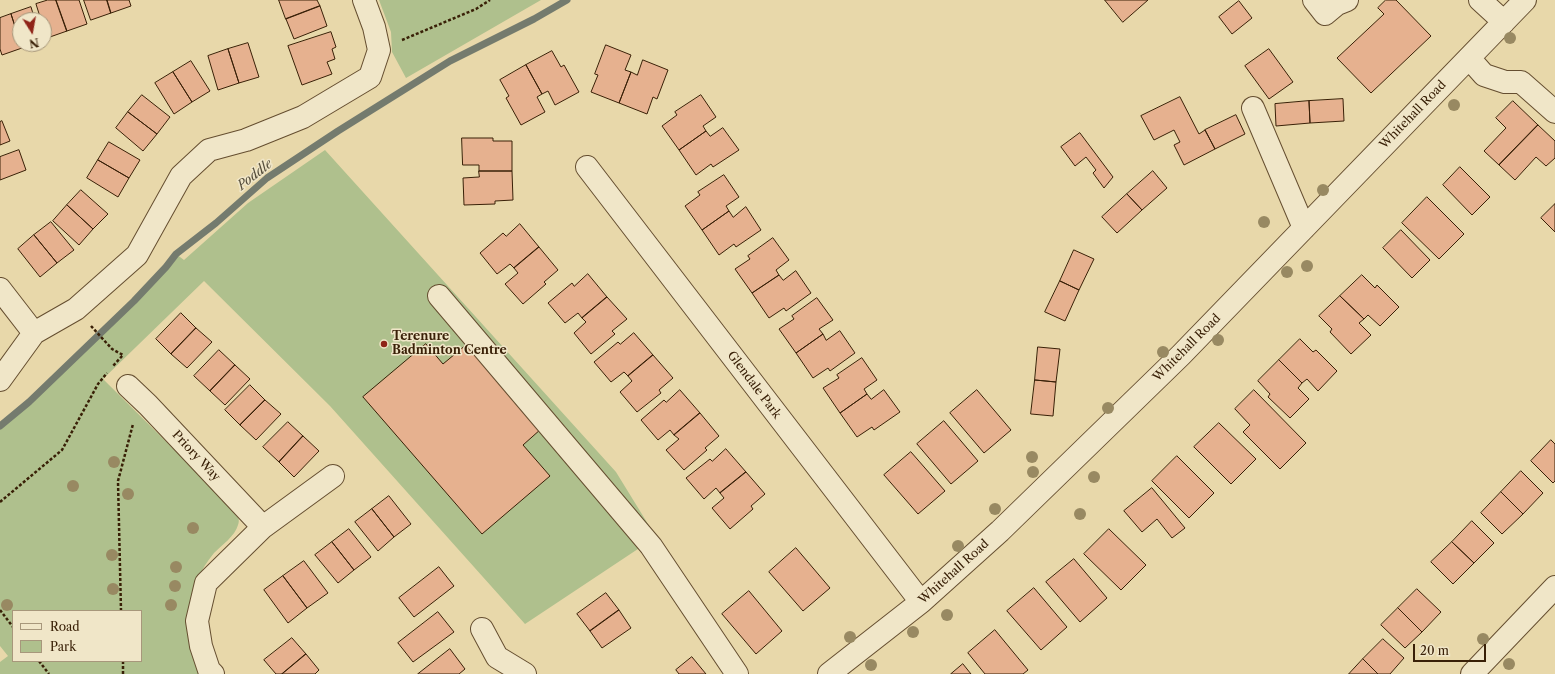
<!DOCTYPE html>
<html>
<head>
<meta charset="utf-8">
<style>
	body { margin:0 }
	#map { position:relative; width:1555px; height:674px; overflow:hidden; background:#e8d8aa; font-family:"Libre Caslon Text",serif }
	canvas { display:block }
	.legend { position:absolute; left:12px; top:610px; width:130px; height:52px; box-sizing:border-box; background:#f0e6c8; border:1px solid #a7977b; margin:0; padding:5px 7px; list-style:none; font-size:12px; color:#392007 }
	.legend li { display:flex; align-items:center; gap:8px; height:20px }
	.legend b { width:20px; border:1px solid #a7977b }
	.north { position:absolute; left:12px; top:12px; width:40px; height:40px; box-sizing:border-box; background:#f0e6c8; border:1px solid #a7977b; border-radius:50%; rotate:169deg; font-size:11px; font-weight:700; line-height:16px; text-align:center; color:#392007 }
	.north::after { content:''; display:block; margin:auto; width:14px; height:18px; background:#8f2418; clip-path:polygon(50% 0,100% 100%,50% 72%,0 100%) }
	.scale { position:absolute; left:1413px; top:644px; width:73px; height:18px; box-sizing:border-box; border:2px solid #392007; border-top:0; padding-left:5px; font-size:12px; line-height:14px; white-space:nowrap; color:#392007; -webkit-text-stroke:3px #f0e6c8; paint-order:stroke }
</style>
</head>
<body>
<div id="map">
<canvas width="1555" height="674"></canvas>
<ul class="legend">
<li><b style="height:5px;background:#f0e6c8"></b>Road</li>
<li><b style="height:11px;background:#afc08d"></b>Park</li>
</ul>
<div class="north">N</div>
<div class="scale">20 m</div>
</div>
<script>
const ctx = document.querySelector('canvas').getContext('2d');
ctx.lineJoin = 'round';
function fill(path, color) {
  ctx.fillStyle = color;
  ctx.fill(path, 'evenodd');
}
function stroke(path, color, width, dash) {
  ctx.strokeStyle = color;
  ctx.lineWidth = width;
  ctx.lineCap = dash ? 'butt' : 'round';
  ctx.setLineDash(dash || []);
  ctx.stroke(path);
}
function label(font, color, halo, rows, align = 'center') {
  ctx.font = font + ' "Libre Caslon Text",serif';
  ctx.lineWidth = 3;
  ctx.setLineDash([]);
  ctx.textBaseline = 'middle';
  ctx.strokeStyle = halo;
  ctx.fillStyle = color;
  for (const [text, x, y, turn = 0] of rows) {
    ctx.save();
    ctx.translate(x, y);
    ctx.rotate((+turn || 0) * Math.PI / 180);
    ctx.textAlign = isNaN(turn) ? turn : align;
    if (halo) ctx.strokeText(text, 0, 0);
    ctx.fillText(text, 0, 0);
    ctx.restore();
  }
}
const green = new Path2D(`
	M379,0H541L406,78L392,52L391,32Z
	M325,150L616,472L656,537L525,624L330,406L204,281L103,379L236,511C238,516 240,520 238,525C235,536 222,545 214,553C186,586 181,636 200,674H0V662L8,656L0,646V426C32,399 61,370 92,341C121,313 151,286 176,254L184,260L248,203ZM13,611H141V661H13Z`);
const stream = new Path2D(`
	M0,426L29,402L134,301L166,267L176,254L216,223L267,178L338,131L450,61L534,19L567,0`);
const building = new Path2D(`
	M48,0H56L67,31L47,38L44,30V20H41L36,4Z
	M56,0H79L87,24L67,31Z
	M84,0H107L111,13L91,20Z
	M107,0H129L131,6L111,13Z
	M279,0H317L320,6L286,19Z
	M1105,0H1148L1123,22Z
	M1386,0H1396L1431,36L1371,93L1337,58L1384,14L1378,8Z
	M1239,1L1252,18L1232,34L1219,17Z
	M320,6L327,26L294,39L286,19Z
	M31,7L35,20H20V42L11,14Z
	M11,14L22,48L2,55L0,49V18Z
	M331,32L336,47L332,49L335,59L327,62L332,74L302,85L288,46Z
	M248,43L259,77L239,83L228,49Z
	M606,45L631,55L625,70L631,72L619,103L591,92L598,75L595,74Z
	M228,49L239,83L218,90L208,56Z
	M1269,49L1293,82L1269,99L1245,66Z
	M552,51L561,67L564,65L579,92L555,105L548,91L542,94L526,65Z
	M643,60L668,70L657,99L653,97L647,114L619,103L631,72L637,75Z
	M191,61L210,91L192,102L173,72Z
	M526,65L542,94L537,97L545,112L521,125L506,98L509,96L500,80Z
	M173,72L192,102L174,114L155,83Z
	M142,95L170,117L157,134L128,112Z
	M701,95L716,117L703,126L706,131L679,150L662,126L677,115L675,112Z
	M1180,97L1199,134L1205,130L1215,149L1184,165L1174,145L1180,142L1174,130L1154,140L1141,116Z
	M1343,99L1344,121L1310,123L1309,101Z
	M1309,101L1310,123L1276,126L1275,104Z
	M1513,101L1538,125L1499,165L1484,151L1506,128L1496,118Z
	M128,112L157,134L143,151L116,128Z
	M1236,115L1245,134L1215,149L1205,130Z
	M2,121L10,141L0,145V122Z
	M1538,125L1555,141V158L1546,166L1536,157L1515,180L1499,165Z
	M723,128L739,150L713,167L711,164L696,175L679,150L706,131L710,136Z
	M1080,133L1113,177L1104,188L1093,173L1096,170L1086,157L1075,166L1061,147Z
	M462,138H493V141H512V171H479V165H463Z
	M109,142L140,160L129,178L98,160Z
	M19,150L26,170L0,180V157Z
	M98,160L129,178L118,197L87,178Z
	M1460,167L1490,197L1472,215L1443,185Z
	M479,171H512L513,200L495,201V204L464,205L463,178L479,177Z
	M1153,171L1167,188L1142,210L1127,194Z
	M724,175L739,197L726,206L729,211L702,230L685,206L700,195L698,192Z
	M81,190L108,214L93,229L67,205Z
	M1127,194L1142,210L1117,233L1102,217Z
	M1427,197L1464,234L1439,259L1402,223Z
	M1555,204V232L1541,218Z
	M67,205L93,229L79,245L53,221Z
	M746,207L761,230L736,247L734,244L719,255L702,230L729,211L733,217Z
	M51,222L74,250L57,263L34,235Z
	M520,224L539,247L514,268L510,264L497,274L480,253L503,233L506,236Z
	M1401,230L1430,260L1412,278L1383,248Z
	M34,235L57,263L40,277L18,249Z
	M773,238L789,260L776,270L779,275L752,293L735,269L750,259L748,256Z
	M539,247L558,270L544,282L546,284L523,304L505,284L518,273L514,268Z
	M1074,250L1094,259L1079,290L1060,281Z
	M796,271L811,293L786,311L784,308L769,318L752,293L779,275L783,280Z
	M588,274L607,297L582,318L578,313L565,323L548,303L572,283L574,286Z
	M1362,275L1375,288L1377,285L1399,307L1380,326L1368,315L1364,319L1340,296Z
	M1060,281L1079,290L1065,321L1045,312Z
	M1340,296L1364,319L1359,323L1371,335L1351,354L1330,332L1332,329L1319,316Z
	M607,297L627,319L612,331L615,334L591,354L574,333L586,322L582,318Z
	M817,298L833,320L819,329L823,334L796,353L779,329L794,319L792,316Z
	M181,313L196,328L171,354L156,339Z
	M196,328L212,342L187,368L171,354Z
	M840,331L855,353L830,371L828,368L813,378L796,353L823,334L826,340Z
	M634,333L653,355L628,376L624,372L611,382L594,362L618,342L620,344Z
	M1300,339L1313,352L1316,350L1337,371L1318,391L1307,379L1302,383L1279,360Z
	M426,344L443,364L467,344L541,429L523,445L550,476L482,534L363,397Z
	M1038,347L1060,349L1056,382L1035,380Z
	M219,350L235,365L210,391L194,376Z
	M653,355L673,378L659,390L661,393L637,412L620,392L632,381L628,376Z
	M862,358L877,380L864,389L867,394L840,413L823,388L839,378L837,375Z
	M1279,360L1302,383L1298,388L1309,399L1290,418L1268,397L1270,394L1258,381Z
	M235,365L250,379L225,405L210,391Z
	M1035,380L1056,382L1053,416L1031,414Z
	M250,385L265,400L240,425L225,410Z
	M680,390L700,413L674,435L670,430L658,440L641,420L664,400L666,402Z
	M884,390L900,412L874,430L872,427L857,437L840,413L867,394L871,399Z
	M977,390L1011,430L984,453L950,413Z
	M1254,390L1306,443L1280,469L1243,432L1250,425L1235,409Z
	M265,400L281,414L256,440L240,425Z
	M700,413L719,436L705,448L707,450L684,470L666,450L679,439L674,435Z
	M944,421L978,461L951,484L917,444Z
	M288,422L303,436L279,462L263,447Z
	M1219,423L1256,459L1231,484L1194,447Z
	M303,436L319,451L294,477L279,462Z
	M1551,440L1555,444V481L1553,483L1531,461Z
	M726,449L746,472L720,493L716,488L704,499L686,478L710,459L712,461Z
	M911,452L945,491L918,514L884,475Z
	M1177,456L1214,493L1189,518L1152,481Z
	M1521,471L1543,493L1523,514L1501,492Z
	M746,472L765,494L751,506L753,509L730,529L712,508L724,498L720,493Z
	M1152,488L1185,528L1172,538L1157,519L1142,532L1124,511Z
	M1501,492L1523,514L1502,534L1481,513Z
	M389,496L411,524L394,537L372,509Z
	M372,509L394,537L378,551L355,522Z
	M1472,521L1494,543L1474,563L1452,542Z
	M349,529L371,557L354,570L332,542Z
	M1109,529L1146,565L1121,590L1084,554Z
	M332,542L354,570L338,583L315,555Z
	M1452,542L1474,563L1453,584L1431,562Z
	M796,548L830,588L803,611L769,572Z
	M1074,559L1107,598L1080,622L1046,582Z
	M304,561L328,593L307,608L283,576Z
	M439,567L454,586L414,617L399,598Z
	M283,576L307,608L288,623L264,590Z
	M1034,588L1067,627L1041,650L1007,611Z
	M1417,589L1441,612L1422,632L1398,608Z
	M749,591L782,631L756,654L722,614Z
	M606,593L619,610L590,631L577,614Z
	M1398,608L1422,632L1405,648L1381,625Z
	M619,610L631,628L602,648L590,631Z
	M438,612L454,632L413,662L398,643Z
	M995,630L1028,670L1023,674H985L968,653Z
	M292,638L306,654L282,674H276L264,660Z
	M1383,639L1404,658L1390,674H1378L1363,659Z
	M450,649L465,669L459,674H418Z
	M306,654L319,670L315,674H282Z
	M692,657L706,674H679L676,670Z
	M1363,659L1378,674H1349Z
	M963,664L971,674H951Z`);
const path = new Path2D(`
	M402,40L476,9L490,0
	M91,326L112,349L123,355L113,366
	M0,502L62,450L98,384L107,373
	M0,610L13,627
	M121,611L118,481L133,424
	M39,661L49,674
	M123,661V674`);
const minor = new Path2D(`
	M1314,0L1325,14L1337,4L1347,0
	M1480,0L1504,22
	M1469,58L1484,75L1505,82H1521L1555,112
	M1253,108L1304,228
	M587,167L921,602
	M0,289L34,333
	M439,296L651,546L737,674
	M0,380L34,333L76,309L137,255L181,176L209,150L246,140L303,117L370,77L379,50L374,27L364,0
	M128,386L148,405L263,527
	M482,629L497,657L525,674
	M213,674L209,670L201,646L197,621L206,583L263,527L333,476
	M829,674L921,602L1000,531L1181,355L1525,0
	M1472,674L1555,587`);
const trees = [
	[1510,38],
	[1454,105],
	[1323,190],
	[1264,222],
	[1307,266],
	[1287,272],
	[1218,340],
	[1163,352],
	[1108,408],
	[1032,457],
	[114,462],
	[1033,472],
	[1094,477],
	[73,486],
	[128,494],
	[995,509],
	[1080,514],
	[193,528],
	[958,546],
	[112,555],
	[176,567],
	[175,586],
	[113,589],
	[7,605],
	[171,605],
	[947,615],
	[913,632],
	[850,637],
	[1483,639],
	[1509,664],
	[871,665]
];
const markers = [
	[384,344,4,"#8f2418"]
];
const streetNames = [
	["Whitehall Road",1413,115,-46],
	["Whitehall Road",1187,348,-45],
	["Glendale Park",754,385,53],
	["Priory Way",196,456,47],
	["Whitehall Road",954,572,-42]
];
const poiNames = [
	["Terenure",392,337],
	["Badminton Centre",392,351]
];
const waterNames = [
	["Poddle",255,175,-38]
];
fill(green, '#afc08d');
stroke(stream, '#747b6e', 7);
fill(building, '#e6b18f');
stroke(building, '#392007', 1);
stroke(minor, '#654e30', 24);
stroke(path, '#392007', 2.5, [3, 2]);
stroke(minor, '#f0e6c8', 22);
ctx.fillStyle = '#988962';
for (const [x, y] of trees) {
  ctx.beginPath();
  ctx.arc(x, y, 6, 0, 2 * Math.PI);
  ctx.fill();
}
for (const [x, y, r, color] of markers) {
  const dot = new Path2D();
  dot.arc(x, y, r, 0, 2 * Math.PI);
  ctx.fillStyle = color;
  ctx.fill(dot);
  stroke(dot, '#f0e6c8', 1.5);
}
label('12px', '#392007', '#f0e6c8', streetNames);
label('bold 12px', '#392007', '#f0e6c8', poiNames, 'left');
label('italic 13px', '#564e3b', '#f0e6c8', waterNames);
</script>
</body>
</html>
